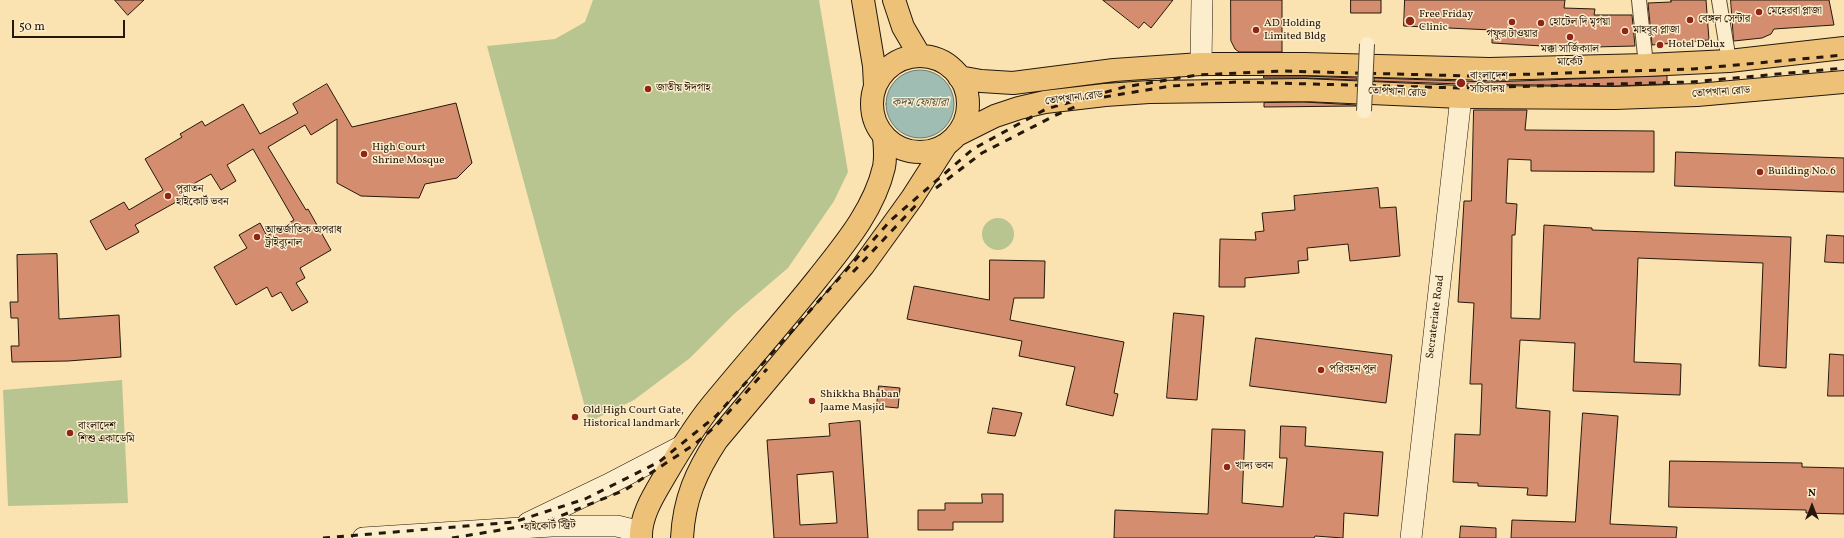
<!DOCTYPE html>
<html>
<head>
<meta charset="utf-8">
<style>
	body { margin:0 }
	#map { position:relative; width:1844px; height:538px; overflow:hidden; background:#fae3b1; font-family:Vollkorn,serif }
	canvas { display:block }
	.north { position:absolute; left:1792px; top:486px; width:40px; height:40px; -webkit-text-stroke:3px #fcedcc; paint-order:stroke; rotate:0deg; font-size:11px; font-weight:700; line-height:16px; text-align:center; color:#25180b }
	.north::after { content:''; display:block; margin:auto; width:14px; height:18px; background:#25180b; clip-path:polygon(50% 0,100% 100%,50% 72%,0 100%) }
	.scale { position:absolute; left:12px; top:20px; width:113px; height:18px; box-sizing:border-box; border:2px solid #25180b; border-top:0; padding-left:5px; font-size:12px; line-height:14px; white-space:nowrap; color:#25180b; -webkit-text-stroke:3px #fcedcc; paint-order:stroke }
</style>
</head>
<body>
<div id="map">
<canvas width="1844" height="538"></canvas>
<div class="north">N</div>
<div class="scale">50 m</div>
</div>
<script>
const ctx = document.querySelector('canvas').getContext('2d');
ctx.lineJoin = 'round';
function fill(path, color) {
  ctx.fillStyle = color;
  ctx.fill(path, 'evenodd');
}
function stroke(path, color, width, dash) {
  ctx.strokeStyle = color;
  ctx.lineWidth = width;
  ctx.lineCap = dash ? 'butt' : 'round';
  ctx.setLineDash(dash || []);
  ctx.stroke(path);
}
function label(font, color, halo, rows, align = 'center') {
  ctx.font = font + ' Vollkorn,"Noto Serif Bengali",serif';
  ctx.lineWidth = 3;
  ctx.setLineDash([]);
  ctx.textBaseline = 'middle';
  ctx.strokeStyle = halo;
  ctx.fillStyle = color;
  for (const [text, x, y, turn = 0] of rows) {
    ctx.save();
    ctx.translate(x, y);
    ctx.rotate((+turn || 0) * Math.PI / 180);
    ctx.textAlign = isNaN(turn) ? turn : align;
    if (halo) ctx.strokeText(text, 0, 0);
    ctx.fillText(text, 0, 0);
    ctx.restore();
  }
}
const green = new Path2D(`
	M593,0H819L848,172L834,201L788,268L734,314L690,358L634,400L589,422L487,46L555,39L585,22Z
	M982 234a16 16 0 1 1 32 0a16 16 0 1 1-32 0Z
	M122,380L128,503L8,506L3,390Z`);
const water = new Path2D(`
	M886 104a34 34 0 1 1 68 0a34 34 0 1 1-68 0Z`);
const building = new Path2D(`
	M115,0H144L128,15Z
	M1103,0H1173L1151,28L1144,22L1139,28Z
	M1231,0H1282V52H1239L1235,49L1231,41Z
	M1351,0H1381V13H1351Z
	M1405,0H1565L1564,8L1595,9L1594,15H1632L1635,46L1593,47V49L1492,43V30L1404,26Z
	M1671,0H1706L1709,40L1652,45L1648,3L1671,2Z
	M1731,0H1829L1834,25L1774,29L1771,34L1762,38L1734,41Z
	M1264,76H1305L1357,78V80L1305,78H1264Z
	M1667,76V84L1615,86L1461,84L1374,81V78L1489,82Z
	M327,84L352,127L456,103L472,163L457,178L425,184L419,198L361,196L337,183V119L311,135L305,125L268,147L306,210L308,209L331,250L300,268L305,278L296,283L308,302L292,311L281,292L272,297L267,287L236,305L214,267L247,248L239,235L260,223L267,236L294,220L253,149L227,165L236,181L221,190L211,174L181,191L185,197L135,225L139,232L106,250L90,221L124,202L129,210L163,190L145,159L182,137L180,134L202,121L205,126L243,104L260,134L298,113L293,104Z
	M1304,102L1356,105V106L1264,107V103Z
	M1474,110H1527L1525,130L1654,131V172L1531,171V160L1508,159L1506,203L1517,204L1515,235H1512L1511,318L1540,319L1544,225L1592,228V230L1791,237L1786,368L1759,366L1763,263L1638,258L1634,362L1681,364L1680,395L1573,391L1575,343L1520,340L1516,408L1550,411L1547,496L1527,495L1528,488L1478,486V483L1453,482L1455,434L1480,435L1482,384H1470L1474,303L1458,302L1464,201H1471Z
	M1676,152L1844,158V192L1675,186Z
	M1378,188L1380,208L1396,207L1400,256L1350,261L1348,244L1307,248L1308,260L1298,261L1299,273L1245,278V287H1219L1220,239L1256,240L1255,232L1264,231L1262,213L1295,210L1294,196Z
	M1827,235L1844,236V263L1825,262Z
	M57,254L59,319L119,315L121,357L68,361L12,362L11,346H19L18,318H11L10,302H18L17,255Z
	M990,260L1045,261L1044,298H1014L1010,320L1124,342L1114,393L1118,394L1113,416L1066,405L1075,367L1019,356L1022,341L907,319L914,286L989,300Z
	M1174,313L1204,316L1197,400L1167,398Z
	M1256,338L1392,355L1386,403L1250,386Z
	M1830,354L1844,355V396H1828Z
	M879,386L900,388L898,408L877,406Z
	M993,408L1022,413L1015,436L988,433Z
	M1583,413L1618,416L1610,524L1677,527L1676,538H1511L1512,520L1575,522Z
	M860,421L868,538H774L767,440L830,436L829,424ZM833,472L837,523L800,525L797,475Z
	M1281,426L1306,427L1305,446L1383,452L1378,516L1344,513L1343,538L1315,536L1314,538H1114L1115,510L1208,514L1212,429L1245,430L1242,503L1283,507L1287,458H1280Z
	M1670,461L1802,463V467L1844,468V514L1806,513V510L1669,507Z
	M982,494H1003V522H953V530H918V510H945V503H982Z
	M1461,526L1496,528V538H1460Z`);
const street = new Path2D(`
	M1639,0L1646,65
	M1719,0L1729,61`);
const secondary = new Path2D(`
	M1201,64L1202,0
	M528,523L607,485L682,446
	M363,538L552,526H617L641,532
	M1411,538L1461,97`);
const primary = new Path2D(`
	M641,538C640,515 655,493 666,474C680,450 694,427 711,406C746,363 783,322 818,278C844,245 874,210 884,167C886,157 885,147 884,137
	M682,538C684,499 696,472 717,440L863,266L912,198L946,145`);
const highway = new Path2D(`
	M863,0L874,66L875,86
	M894,0L903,27L920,56
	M872 104a48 48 0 1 1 96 0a48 48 0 1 1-96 0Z
	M959,77L981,81L1013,83L1114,70L1201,64H1305L1489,69L1646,65L1729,61L1844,48
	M957,135L995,116L1019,108L1045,102L1105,95L1149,92L1304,90L1461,97L1615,98L1697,95L1844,82`);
const rail = new Path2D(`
	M1104,97L1171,86L1238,82L1461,88L1691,82L1844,68
	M936,188L982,153L1056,115L1079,105
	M853,272L918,203
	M323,538L514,522L585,499L659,462L716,416L891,220L973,149L1046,109L1124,87L1198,75L1281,71L1471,76L1693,69L1844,55
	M452,538L543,523L625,490L695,444L717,425L767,369`);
const streetBridge = new Path2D(`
	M1364,111L1367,44`);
const markers = [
	[1759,12,4,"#8f2418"],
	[1690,20,4,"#8f2418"],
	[1410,21,5,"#8f2418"],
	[1512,22,4,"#8f2418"],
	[1541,23,4,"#8f2418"],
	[1256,30,4,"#8f2418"],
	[1625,31,4,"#8f2418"],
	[1570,37,4,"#8f2418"],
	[1660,45,4,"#8f2418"],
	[1461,83,5,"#8f2418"],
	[648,89,4,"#8f2418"],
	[364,154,4,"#8f2418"],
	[1760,172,4,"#8f2418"],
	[168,196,4,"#8f2418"],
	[257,237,4,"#8f2418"],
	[1321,370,4,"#8f2418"],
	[812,401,4,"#8f2418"],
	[575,417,4,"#8f2418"],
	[70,433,4,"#8f2418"],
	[1227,467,4,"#8f2418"]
];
const poiNames = [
	["মেহেরবা প্লাজা",1767,12],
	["Free Friday",1419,15],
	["Clinic",1419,28],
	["বেঙ্গল সেন্টার",1698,20],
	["হোটেল দি মৃগয়া",1549,23],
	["AD Holding",1264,24],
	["Limited Bldg",1264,37],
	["মাহবুব প্লাজা",1633,31],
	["গফুর টাওয়ার",1512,35,"center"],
	["Hotel Delux",1668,45],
	["মক্কা সার্জিক্যাল",1570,50,"center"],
	["মার্কেট",1570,63,"center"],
	["বাংলাদেশ",1470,77],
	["সচিবালয়",1470,90],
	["জাতীয় ঈদগাহ",656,89],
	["High Court",372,148],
	["Shrine Mosque",372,161],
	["Building No. 6",1768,172],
	["পুরাতন",176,190],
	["হাইকোর্ট ভবন",176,203],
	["আন্তর্জাতিক অপরাধ",265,231],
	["ট্রাইব্যুনাল",265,244],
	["পরিবহন পুল",1329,370],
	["Shikkha Bhaban",820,395],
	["Jaame Masjid",820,408],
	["Old High Court Gate,",583,411],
	["Historical landmark",583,424],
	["বাংলাদেশ",78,427],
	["শিশু একাডেমি",78,440],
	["খাদ্য ভবন",1235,467]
];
const streetNames = [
	["তোপখানা রোড",1397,93,3],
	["তোপখানা রোড",1721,93,-4],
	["তোপখানা রোড",1074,99,-7],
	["Secrateriate Road",1436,317,-83],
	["হাইকোর্ট স্ট্রিট",550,527,-3]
];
const waterNames = [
	["কদম ফোয়ারা",920,104]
];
fill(green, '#b8c590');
fill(water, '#9fbdb2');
stroke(water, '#6e7b6f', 1);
fill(building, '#d48e6f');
stroke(building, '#25180b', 1);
stroke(street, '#5a4b34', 16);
stroke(secondary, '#25180b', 22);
stroke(primary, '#25180b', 24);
stroke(highway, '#25180b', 24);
stroke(street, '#fcedcc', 14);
stroke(secondary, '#fcedcc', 21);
stroke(primary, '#edc278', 22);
stroke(highway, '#edc278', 22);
stroke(rail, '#25180b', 3, [7, 7]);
stroke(streetBridge, '#5a4b34', 16, []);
stroke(streetBridge, '#fcedcc', 14);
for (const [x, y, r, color] of markers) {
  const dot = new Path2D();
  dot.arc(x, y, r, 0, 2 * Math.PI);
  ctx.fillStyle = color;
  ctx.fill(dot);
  stroke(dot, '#fcedcc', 1.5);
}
label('11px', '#25180b', '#fcedcc', poiNames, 'left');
label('11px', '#25180b', '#fcedcc', streetNames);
label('italic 12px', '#505245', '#fcedcc', waterNames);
</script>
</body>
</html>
